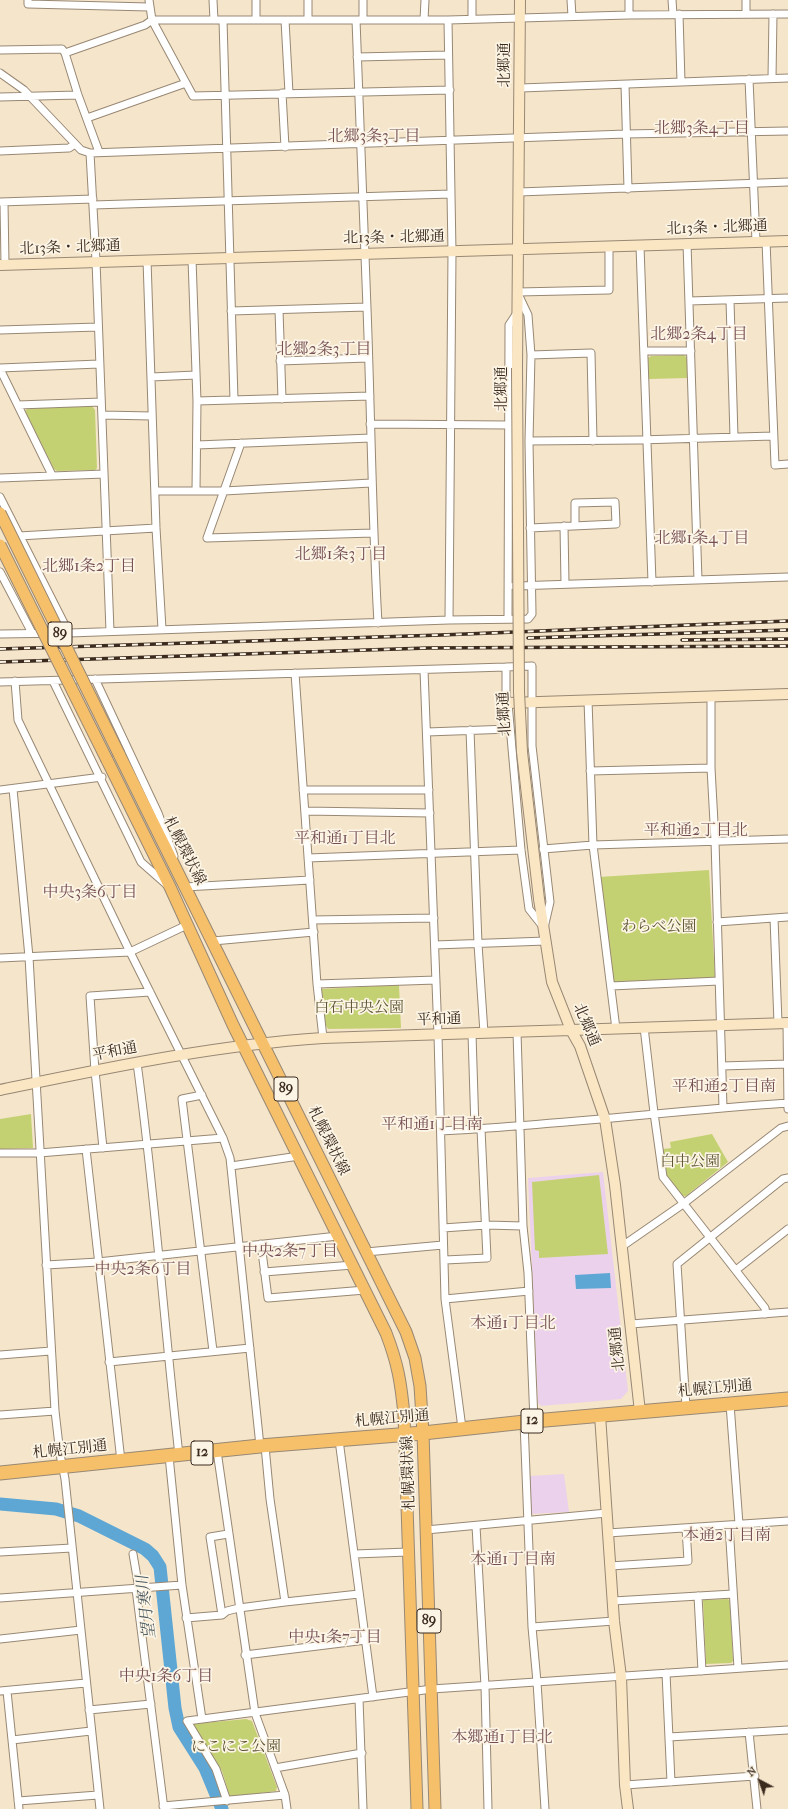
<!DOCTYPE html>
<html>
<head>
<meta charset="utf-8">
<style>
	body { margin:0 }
	#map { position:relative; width:788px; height:1809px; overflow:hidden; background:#f5e5cb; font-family:"IM FELL French Canon",serif }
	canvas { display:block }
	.north { position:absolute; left:740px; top:1761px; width:40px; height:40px; -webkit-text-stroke:3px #fcf5e5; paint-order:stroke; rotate:319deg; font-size:11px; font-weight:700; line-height:16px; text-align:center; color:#3b2a1e }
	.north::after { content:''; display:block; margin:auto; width:14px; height:18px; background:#3b2a1e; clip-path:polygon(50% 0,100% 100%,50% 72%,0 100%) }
</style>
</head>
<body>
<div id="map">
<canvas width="788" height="1809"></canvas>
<div class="north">N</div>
</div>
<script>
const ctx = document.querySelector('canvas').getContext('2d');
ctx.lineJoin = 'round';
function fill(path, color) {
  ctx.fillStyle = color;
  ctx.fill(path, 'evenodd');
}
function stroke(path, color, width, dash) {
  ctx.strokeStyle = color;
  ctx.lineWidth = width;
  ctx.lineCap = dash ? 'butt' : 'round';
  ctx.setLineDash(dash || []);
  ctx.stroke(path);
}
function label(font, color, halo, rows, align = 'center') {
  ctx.font = font + ' "IM FELL French Canon","Noto Serif JP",serif';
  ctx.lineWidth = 3.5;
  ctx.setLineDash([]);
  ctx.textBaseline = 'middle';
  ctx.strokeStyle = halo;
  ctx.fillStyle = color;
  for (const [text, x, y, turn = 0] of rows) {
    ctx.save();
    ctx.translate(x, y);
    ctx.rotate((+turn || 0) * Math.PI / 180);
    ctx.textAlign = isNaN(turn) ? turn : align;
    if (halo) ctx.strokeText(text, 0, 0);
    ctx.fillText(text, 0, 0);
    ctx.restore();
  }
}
const built = new Path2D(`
	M603,1172L628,1391L621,1399L541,1406L538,1403L528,1178Z
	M564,1474L569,1512L531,1514L530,1476Z`);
const green = new Path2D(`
	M684,355L687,358V378L649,379L648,358L651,356Z
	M92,406L95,410L97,468L95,470L57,471L54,469L25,411L28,408Z
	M709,870L715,978L615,982L613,979L599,877Z
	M399,985L401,1028L328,1029L325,1024L321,989Z
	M31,1114L33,1148L0,1149V1119Z
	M712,1134L728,1162L686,1196H682L667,1176L663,1149L671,1148L670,1142Z
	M599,1175L608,1254L539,1258V1251L535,1250L532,1182Z
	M728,1599L730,1601L733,1661L731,1663L706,1664L703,1600Z
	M246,1719L252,1721L277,1787L276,1791L230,1797L222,1771L192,1724Z`);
const water = new Path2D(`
	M610,1273L611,1288L576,1289L575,1275Z`);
const river = new Path2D(`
	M0,1504L56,1509L79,1516L145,1549L153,1556L160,1567L175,1708L179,1727L205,1768L222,1809`);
const street = new Path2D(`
	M28,0V4L149,7
	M149,0L152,20H448L629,15L788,14
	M213,0L214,20
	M308,0V20
	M363,0V20
	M571,0L572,16
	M629,0V15
	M672,0L673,14
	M746,0V14
	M679,14L681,82
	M472,19V0
	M223,20L234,400
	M256,20V0
	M356,20C359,116 363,212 367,308C371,413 372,518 378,623
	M424,20L425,0
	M448,20L452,252L449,620
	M0,50L62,49L65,53L78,95L99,152
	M65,53L145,25L152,20L193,96L450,90
	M357,57L448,55
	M0,73L24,90L81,150L90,153L626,134L788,131
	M772,78L773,14
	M749,79L756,241
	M625,85L628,189
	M521,88L788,78
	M0,97L78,95
	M87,118L186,83
	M285,147L282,93H289L285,20
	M0,151L69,148L75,144
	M90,153L96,261L110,631
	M519,192L788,182
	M0,202L93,199
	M4,202L5,265
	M93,205L451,194
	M766,241L775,465L788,464
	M687,243L698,580
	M640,246L652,582
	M192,259L197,401L196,491
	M147,260L156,528L162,629
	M518,292L609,290V247
	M730,300L734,437
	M689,301L788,298
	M279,310L282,399
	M231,311L367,307
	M0,330L98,327
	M644,351H691
	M531,355L591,353L593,441
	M280,361L368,358
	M0,368L99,364
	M0,369L52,475
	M151,377L196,375
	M197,401L370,396
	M18,405L101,402
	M102,415L152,416
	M370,424L508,425
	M529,441L639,440L773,436
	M241,443L207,538L373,533
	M197,445L371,438
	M0,478L104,474
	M155,491H224L371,483
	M0,497L69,633
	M564,526L565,584
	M530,528L616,524L615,502L575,503V526
	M19,536L156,528
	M0,572L32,633
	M514,586L788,577
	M508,618L509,331V325L517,313
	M0,634L69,633L449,620L528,619L532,614L529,441L531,355L528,315L519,296
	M532,666V746L550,902L544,928L529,909L521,850L508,703L506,695V667Z
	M424,670L438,1035L445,1299L462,1428
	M295,673L317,984L323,1038
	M95,679L158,813L174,856
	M15,681L18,720L130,952L223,1138L230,1158L260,1446
	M53,681L141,862L166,884
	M0,682L506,667
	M711,697V768L715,841L723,1108
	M588,700L593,845L616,1029
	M470,730L478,944L484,1033
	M427,732L510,729
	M590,771L711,768
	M13,789L29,957L55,1411L60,1454L65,1479L100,1809
	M0,790L102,777
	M303,790H429
	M305,811L430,813
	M543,849L593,845L788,839
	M308,858L521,850
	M185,887L310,880
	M774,918L778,1023
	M313,920L434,918
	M717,922L788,917
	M213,941L314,932
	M435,945L546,941
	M0,958L130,952L187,925
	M317,984L436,980
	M611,986L719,981
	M787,1023L788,1109
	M644,1027L654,1113L663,1177L765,1308L766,1314
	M517,1032L523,1226L528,1273L534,1421
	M472,1034L475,1129
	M137,1063C155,1193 164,1324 179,1455
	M722,1066L788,1064
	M202,1095L182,1099L213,1351
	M441,1131C557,1125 672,1111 788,1103
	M103,1148L95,1071L90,996L150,992
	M86,1149L121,1461
	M0,1153H39L223,1138
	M231,1166L299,1156
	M443,1228L486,1225L523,1226
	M261,1244L268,1298L365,1290
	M621,1247L683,1204L781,1128L788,1126
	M366,1252L443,1245
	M445,1260L487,1258L481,1129
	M46,1265L98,1262L338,1236
	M736,1270L788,1229
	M264,1272L353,1265
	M445,1299L529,1291
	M631,1324L788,1312
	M0,1355L51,1351
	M109,1362L250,1348
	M730,1404L739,1524
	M686,1407L677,1264L783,1179L788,1178
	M0,1415L55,1411
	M524,1422L532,1627L537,1682L545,1809
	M339,1440L373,1697
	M265,1446L270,1499L285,1602
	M217,1451L255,1713L285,1795L287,1809
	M169,1456L182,1585L202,1719
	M729,1525L738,1668
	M476,1526L485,1686L488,1809
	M426,1530L607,1513
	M608,1533L788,1521
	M0,1552L72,1548
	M133,1554L139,1589
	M355,1554L408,1552
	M610,1566L688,1561L686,1528
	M136,1589L164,1809
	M698,1596L702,1671
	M0,1598L182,1585
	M613,1601L733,1594
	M222,1615L210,1537L228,1534
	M186,1618L222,1615L227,1611L239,1608L285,1602L359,1594
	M532,1627L614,1621
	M0,1639L81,1630
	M245,1655L366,1640
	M666,1673L671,1782
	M0,1691L86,1683
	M7,1691L19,1809
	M359,1699L363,1809
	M89,1710L151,1704
	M749,1732L757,1809
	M669,1737L788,1730
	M12,1740L91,1731
	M275,1768L362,1753
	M625,1785L755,1776
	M18,1801L98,1795
	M227,1801L216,1769L187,1721L432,1689L788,1665
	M163,1806L285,1795`);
const secondary = new Path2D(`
	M0,265L788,241
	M517,368L520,0
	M508,703L788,694
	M539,899L552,982L571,1030L580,1046L605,1119L615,1185L640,1412
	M0,1090C107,1068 214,1045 323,1038L788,1023
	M600,1415L614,1621L621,1677L625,1785L628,1809`);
const primary = new Path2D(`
	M119,754L406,1332L415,1358L420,1386L423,1433L435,1809
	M107,760L170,887L233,1025L386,1333C398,1364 401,1383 404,1415L417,1809`);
const highway = new Path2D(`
	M0,1473L260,1446L423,1433L534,1421L788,1399`);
const rail = new Path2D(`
	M528,638L788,630
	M682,640L788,639
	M0,649L441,635L788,621
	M0,662L428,648L788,646`);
const secondaryBridge = new Path2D(`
	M517,368L519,692L522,752L539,899`);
const primaryBridge = new Path2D(`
	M0,513L119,754
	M0,545L107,760`);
const shields = [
	[60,634,24],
	[286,1089,24],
	[532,1421,22],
	[202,1453,22],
	[429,1621,24]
];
const shieldNames = [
	["89",60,634],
	["89",286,1089],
	["12",532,1421],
	["12",202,1453],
	["89",429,1621]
];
const streetNames = [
	["北郷通",505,65,-90],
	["北13条・北郷通",717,228,-2],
	["北13条・北郷通",394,238,-1],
	["北13条・北郷通",70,248,-2],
	["北郷通",502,389,-90],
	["北郷通",505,714,-93],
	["札幌環状線",184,851,63],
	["平和通",439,1020,-2],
	["北郷通",586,1025,67],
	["平和通",115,1052,-11],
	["札幌環状線",328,1141,64],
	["北郷通",618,1349,-96],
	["札幌江別通",715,1389,-5],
	["札幌江別通",392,1419,-5],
	["札幌江別通",70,1450,-6],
	["札幌環状線",409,1473,-92]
];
const parkNames = [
	["わらべ公園",659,927],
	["白石中央公園",359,1008],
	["白中公園",690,1162],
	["にこにこ公園",236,1747]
];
const neighbourhoodNames = [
	["北郷3条4丁目",702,129],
	["北郷3条3丁目",374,137],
	["北郷2条4丁目",699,335],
	["北郷2条3丁目",324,350],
	["北郷1条4丁目",702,539],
	["北郷1条3丁目",341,555],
	["北郷1条2丁目",89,567],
	["平和通2丁目北",696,831],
	["平和通1丁目北",345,839],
	["中央3条6丁目",90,893],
	["平和通2丁目南",724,1087],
	["平和通1丁目南",432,1125],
	["中央2条7丁目",290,1252],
	["中央2条6丁目",143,1270],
	["本通1丁目北",513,1324],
	["本通2丁目南",727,1536],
	["本通1丁目南",513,1560],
	["中央1条7丁目",335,1638],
	["中央1条6丁目",166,1677],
	["本郷通1丁目北",502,1738]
];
const waterNames = [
	["望月寒川",147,1607,-97]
];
fill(built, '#ebd1eb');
fill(green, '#c4d173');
fill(water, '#5ea7d5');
stroke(river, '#5ea7d5', 13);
stroke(street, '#988874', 9);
stroke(secondary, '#988874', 12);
stroke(primary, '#988874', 13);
stroke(highway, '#988874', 15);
stroke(street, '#fff', 7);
stroke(secondary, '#fbe6c4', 10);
stroke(primary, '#f6c06b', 11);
stroke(highway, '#f6c06b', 13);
stroke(rail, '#3b2a1e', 3.5);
stroke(rail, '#fcf5e5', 2, [6]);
stroke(secondaryBridge, '#988874', 12, []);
stroke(primaryBridge, '#988874', 13, []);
stroke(secondaryBridge, '#fbe6c4', 10);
stroke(primaryBridge, '#f6c06b', 11);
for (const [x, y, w] of shields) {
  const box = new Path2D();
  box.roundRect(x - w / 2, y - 12, w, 24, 3);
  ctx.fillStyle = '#fcf5e5';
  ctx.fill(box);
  stroke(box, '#3b2a1e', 1);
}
label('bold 14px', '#3b2a1e', null, shieldNames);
label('15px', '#3b2a1e', '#fcf5e5', streetNames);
label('15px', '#5d5433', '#fcf5e5', parkNames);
label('16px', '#754e53', '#fcf5e5', neighbourhoodNames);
label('italic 16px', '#47565e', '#fcf5e5', waterNames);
</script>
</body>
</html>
